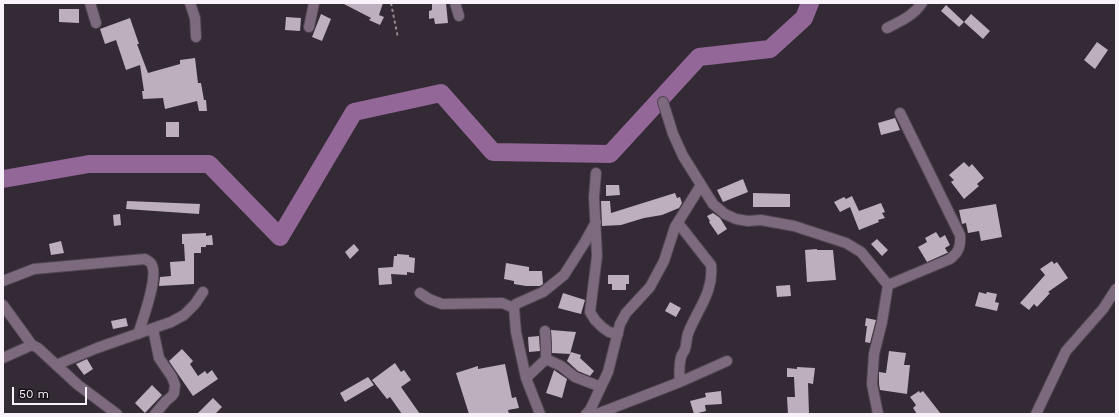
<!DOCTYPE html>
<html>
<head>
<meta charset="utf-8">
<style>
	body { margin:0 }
	#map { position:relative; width:1119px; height:417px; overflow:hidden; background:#342a35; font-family:"Work Sans",sans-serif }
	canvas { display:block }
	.frame { position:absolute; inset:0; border:4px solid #f9f2fa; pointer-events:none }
	.scale { position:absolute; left:12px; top:387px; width:75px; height:18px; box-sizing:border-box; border:2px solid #f9f2fa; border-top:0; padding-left:5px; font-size:12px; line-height:14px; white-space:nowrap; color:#f9f2fa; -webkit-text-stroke:3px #191419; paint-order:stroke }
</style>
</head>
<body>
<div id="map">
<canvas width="1119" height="417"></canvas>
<div class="frame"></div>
<div class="scale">50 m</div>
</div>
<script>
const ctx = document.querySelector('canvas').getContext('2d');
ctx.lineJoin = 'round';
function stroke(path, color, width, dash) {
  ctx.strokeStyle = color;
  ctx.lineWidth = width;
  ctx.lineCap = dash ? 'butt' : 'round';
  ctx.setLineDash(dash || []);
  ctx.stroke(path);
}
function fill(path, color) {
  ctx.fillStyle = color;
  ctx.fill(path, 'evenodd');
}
const river = new Path2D(`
	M3,179L89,164H209L280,237L354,112L441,93L493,152L610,154L699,57L770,49L804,18L810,3`);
const building = new Path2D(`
	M342,3H383L379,15L384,17L380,25L369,20L371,18Z
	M432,3H446L448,23L435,24L434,18L429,19V11L432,10Z
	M946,5L964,22L959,27L941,11Z
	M59,9H79V23L59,22Z
	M321,14L331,19L322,41L312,37Z
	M971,14L990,31L983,39L964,22Z
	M286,17L301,18L300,31L285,30Z
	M130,18L139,44H137L148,73L180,64V60L195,58L198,83H201L204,100H202H206L207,111H199L197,101L165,109L163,98L143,99L142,91H144L140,65L126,70L116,40L105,44L100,29Z
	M1097,42L1108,50L1095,69L1084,60Z
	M895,118L900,130L881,135L878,123Z
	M166,122H179V137H166Z
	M964,162L969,167L972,164L984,178L977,184L979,186L964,199L951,182L954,180L949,175Z
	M743,179L748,192L723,202L717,190Z
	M606,185H619L620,195L606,196Z
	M675,193L677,198L680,197L682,203L679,208L662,215L644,218L621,225L602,226L601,201H610L611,213Z
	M753,193L790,194V207H753Z
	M852,196L859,211L881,203L885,212L882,213L885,218L878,220L879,222L859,230L850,207L840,212L834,202L844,197L846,199Z
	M127,201L200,204L199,214L126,209Z
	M996,204L1002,237L981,241L979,231L968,233L966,223L962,224L959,210Z
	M713,213L720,218L727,229L718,235L709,222L710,221L707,216Z
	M120,214L121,225L114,226L113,215Z
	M936,232L940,238L945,235L950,245L945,248L948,253H947L927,262L918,247L927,242L925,238Z
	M206,233V236L212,235L213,245H206V247H201V253H194V284L159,286L160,277L171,276L170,262L185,261L184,244H182V234Z
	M877,239L888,250L882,256L871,244Z
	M61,241L64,253L51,255L49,244Z
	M354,244L359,250L350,259L345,252Z
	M817,249V250H833L836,280L807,282L805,250Z
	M397,254L409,255V257L415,258L414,273L407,272V275L391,274L392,284L379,285L378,268L393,267L394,256H397Z
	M1052,261L1054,264L1057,262L1068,278L1048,292L1050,293L1037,307L1034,304L1029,310L1020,303L1045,275L1040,269Z
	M506,263L529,267V271H542L543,284L540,286H526L514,284V281L504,279Z
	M608,275H629V284H626V290H612V284H608Z
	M790,285L791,296L777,297L776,286Z
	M979,292L986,294L987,292L997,294L995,302L999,303L997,311L975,306Z
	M563,293L585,300L581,314L558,308Z
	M670,302L681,308L676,317L665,311Z
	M126,318L128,326L113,329L111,321Z
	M866,318L876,320L870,343L865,342L867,326H865Z
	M551,330L576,332L570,354L552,353Z
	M539,336L540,351L529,352L528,337Z
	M182,349L193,361L190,364L198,376L205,371L207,374L212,370L218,379L193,396L169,361Z
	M889,351L906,353L904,365H910L907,394L880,390L879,384V372L886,373Z
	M571,352L581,355L580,358L594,371L590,376L578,371L567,361Z
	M87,359L93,369L84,375L76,364Z
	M395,363L401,372L404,370L411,380L401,387L420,414H402L390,397L387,399L372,380Z
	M505,364L512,398L516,397L519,408L508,410L509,414H469L456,373L478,366V369Z
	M797,367L815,368L813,384L808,383L809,414H788L787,397H795L794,377H787V368L797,369Z
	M554,370L567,379L562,398L546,393Z
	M368,377L374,385L345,402L340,393Z
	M152,385L162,395L145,413L135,403Z
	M721,391L722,404L705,405L706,411L694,414L690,401L706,397L705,393Z
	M919,391L920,393L923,391L941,414H917L913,408L916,405L910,397Z
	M213,398L222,407L215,414H197Z`);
const path = new Path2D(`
	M391,3L398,38`);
const street = new Path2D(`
	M90,3L96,23
	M190,3L195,18L196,37
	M455,3L459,16
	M309,27L314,3
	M887,28C901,21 913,16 922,3
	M663,102L673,134L683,156L713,204L725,214L736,219L748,221L761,220L794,226L846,243L861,252L888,285L882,322L874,354L872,384L878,414
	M596,173L594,197L597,256L590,312L595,320L602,327L609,332L618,334
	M678,223L711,265C714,291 698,309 689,331C686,337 687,343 685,349C684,352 682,354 681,357C679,365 679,373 680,382
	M3,281L34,269L145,259C148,261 151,262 152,265C158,279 143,319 138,334
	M888,285L950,259C959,252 961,246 960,235L900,113
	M420,293L429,299L442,304L502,303L514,308
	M3,305L32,345
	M153,329L159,358L172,377L175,385L174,393L172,396L166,401L155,414
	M3,358L32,345L38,348L78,385L117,414
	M546,359L561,366L575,377L601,387
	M56,365L97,348L171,322L184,315L195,304L203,292
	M526,378L546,359V346L545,331
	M540,414L526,378L516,332L514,308L516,304L543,292L564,275L585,242L596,222
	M586,414L590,410L608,372L620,324L626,313L650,287L664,261L675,227L701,185
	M597,414L680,382L727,361
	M1036,414L1066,351L1103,309L1116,289`);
stroke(river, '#936797', 18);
fill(building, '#bdafbe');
stroke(street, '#504651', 12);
stroke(path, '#958c96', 2, [3, 3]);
stroke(street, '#7e6a7f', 10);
</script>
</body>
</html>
